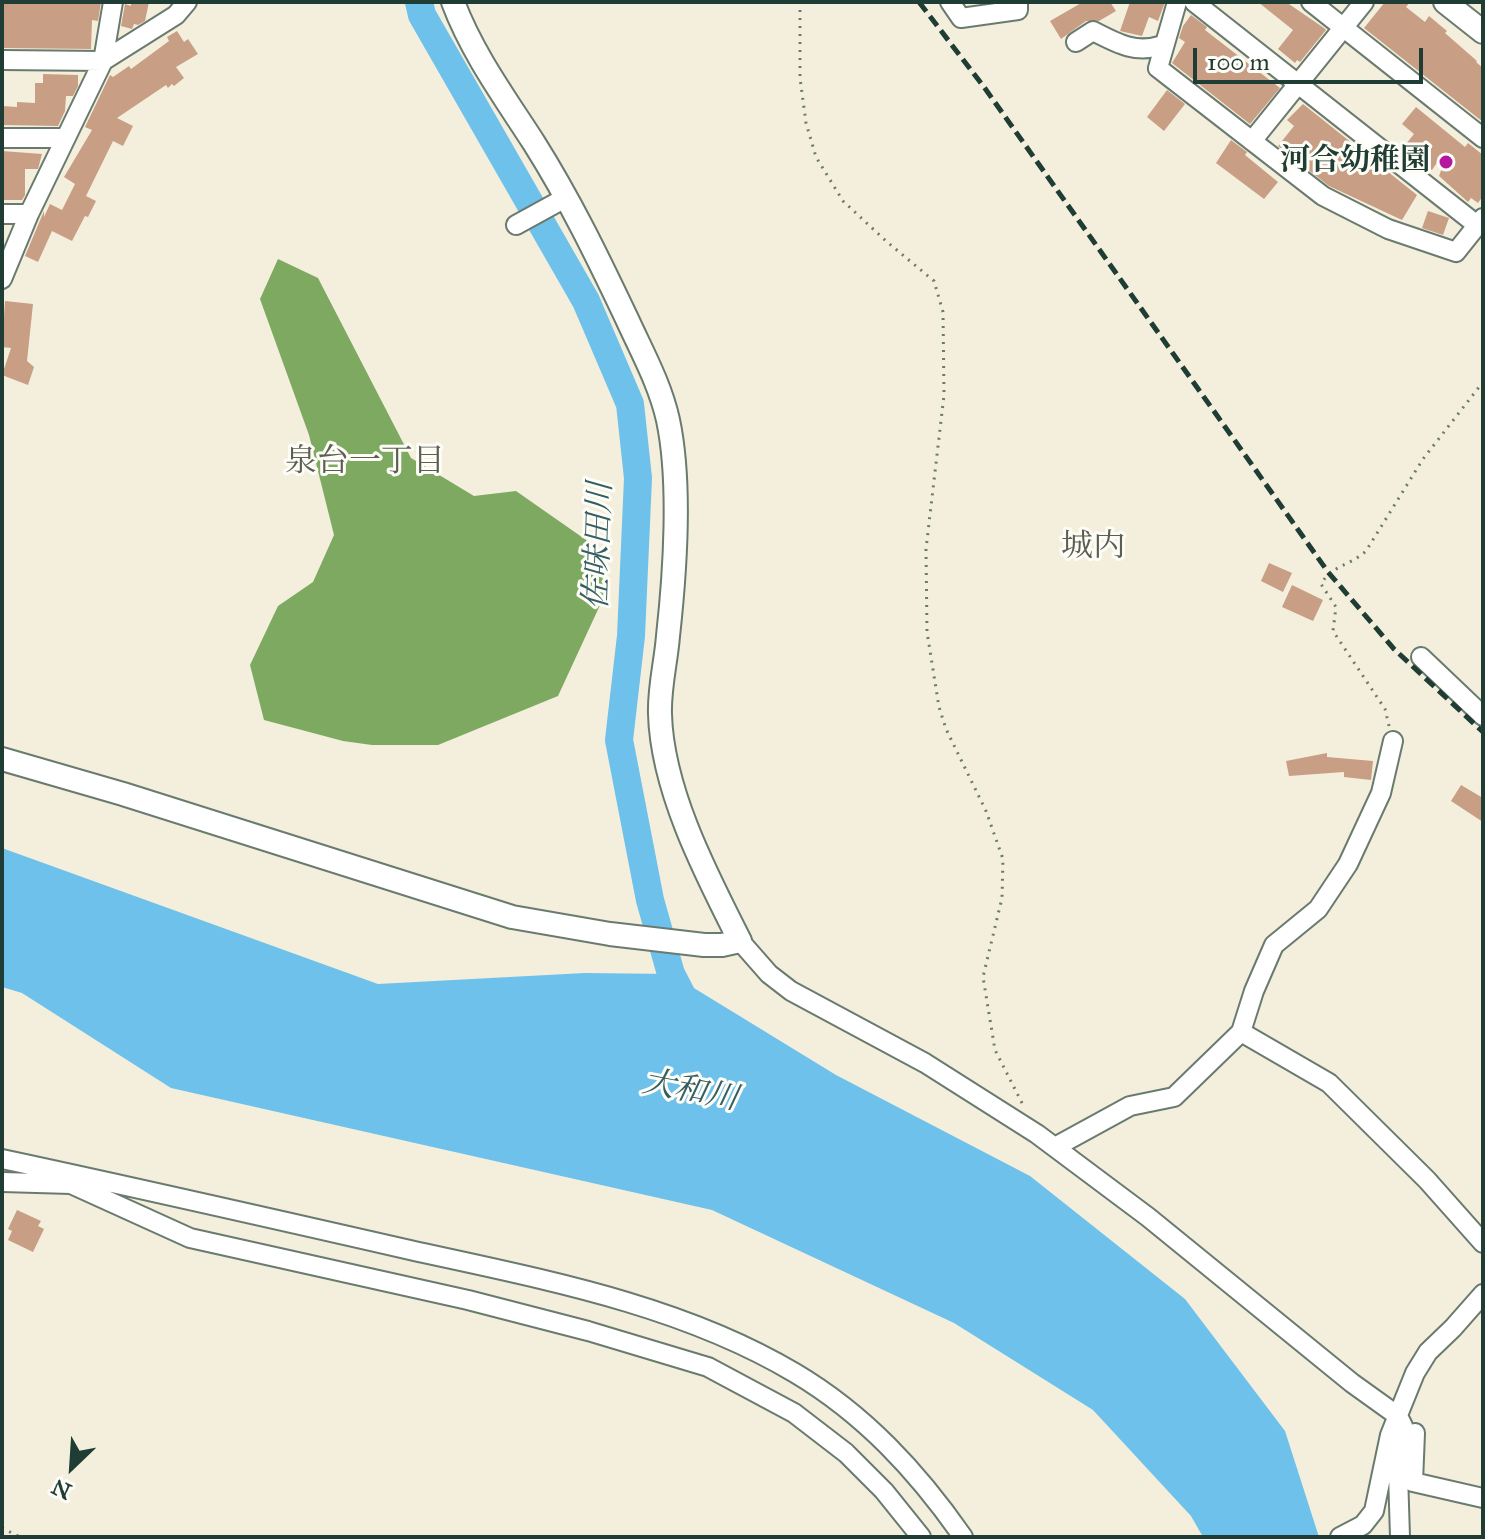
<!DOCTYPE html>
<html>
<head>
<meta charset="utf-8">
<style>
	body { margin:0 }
	#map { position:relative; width:1485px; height:1539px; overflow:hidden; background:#f3efdc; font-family:"IM FELL Great Primer",serif }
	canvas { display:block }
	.frame { position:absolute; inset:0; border:4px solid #1f3d34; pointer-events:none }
	.north { position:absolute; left:32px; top:1427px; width:80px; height:80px; -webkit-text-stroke:6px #fdfcf7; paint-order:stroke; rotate:205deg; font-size:22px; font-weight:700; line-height:32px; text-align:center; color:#1f3d34 }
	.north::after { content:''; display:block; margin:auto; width:28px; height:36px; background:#1f3d34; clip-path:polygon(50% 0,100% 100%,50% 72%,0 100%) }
	.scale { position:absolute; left:1193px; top:48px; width:230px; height:36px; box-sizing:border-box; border:4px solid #1f3d34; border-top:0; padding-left:10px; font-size:24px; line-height:28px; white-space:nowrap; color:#1f3d34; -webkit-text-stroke:6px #fdfcf7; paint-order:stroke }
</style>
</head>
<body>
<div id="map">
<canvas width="1485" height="1539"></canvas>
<div class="frame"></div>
<div class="north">N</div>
<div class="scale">100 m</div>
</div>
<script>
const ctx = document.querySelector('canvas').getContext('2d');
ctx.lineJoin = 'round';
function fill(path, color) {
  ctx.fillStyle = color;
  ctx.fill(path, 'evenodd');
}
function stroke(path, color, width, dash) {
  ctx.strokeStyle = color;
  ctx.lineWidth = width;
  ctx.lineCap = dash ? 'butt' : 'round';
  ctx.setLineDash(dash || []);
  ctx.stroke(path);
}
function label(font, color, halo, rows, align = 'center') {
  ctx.font = font + ' "IM FELL Great Primer","Noto Serif JP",serif';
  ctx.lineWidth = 6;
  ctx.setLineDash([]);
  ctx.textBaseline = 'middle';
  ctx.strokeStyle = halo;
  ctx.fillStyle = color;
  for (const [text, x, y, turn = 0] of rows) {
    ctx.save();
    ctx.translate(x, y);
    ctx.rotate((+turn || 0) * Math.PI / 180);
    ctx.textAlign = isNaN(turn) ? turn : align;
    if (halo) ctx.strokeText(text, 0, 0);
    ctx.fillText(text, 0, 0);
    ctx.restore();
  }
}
const forest = new Path2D(`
	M278,259L318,278L411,458L474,496L516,491L589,542L607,590L558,696L438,745H372L343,741L264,720L250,665L278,606L313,582L334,535L309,435L260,299Z`);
const water = new Path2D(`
	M2,848L378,984L585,973L671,974L836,1075L1030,1176L1185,1299L1285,1431L1319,1537H1203L1191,1516L1093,1410L954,1323L712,1210L171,1088L22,993L2,987Z`);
const river = new Path2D(`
	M419,2L422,15L586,301L630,404L638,478L631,636L619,740L650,900L671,974L689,1009`);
const building = new Path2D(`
	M2,2H101L98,21L92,20L91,49L2,48Z
	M131,2H149L145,21L138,25L134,24L132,29L121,26L125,4L131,6Z
	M1083,2H1110L1116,11L1099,21H1086L1061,39L1050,21Z
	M1130,2H1165L1158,21L1149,17L1142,36L1120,31Z
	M1258,2H1286L1324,28L1326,30L1300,62L1297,60L1295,63L1278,49L1293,30Z
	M1385,2H1410L1406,7L1425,22L1429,16L1447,31L1445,33L1477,61L1476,62L1483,68V122L1364,28Z
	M1191,15L1207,27L1205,30L1280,88L1250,124L1172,63L1185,42L1179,38L1183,26Z
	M177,31L184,42L188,39L198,54L176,67L184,78L174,86L172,84L168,88L166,85L117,118L133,126L123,146L113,141L86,196L96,201L88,217L85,216L72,241L52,231L38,262L25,256L44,211V217L50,204L62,210L75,184L64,177L92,130L85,127L110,75L113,77L129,66L131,69L169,41L167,37Z
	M43,74L78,75V86L73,96H66L65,111L58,126L2,125V106L17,107V102L35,103V83H43Z
	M1167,90L1185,104L1164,131L1147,117Z
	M1303,104L1417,195L1402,220L1329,186L1278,146L1294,126L1287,120Z
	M1416,107L1465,147L1468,143L1483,155V196L1478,203L1471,198L1468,202L1439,176L1446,157L1442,155L1432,170L1402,149L1414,134L1402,124Z
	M1231,140L1247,152L1245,155L1278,182L1264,199L1216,163Z
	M2,151L42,154L38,169H25V195L22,200H2Z
	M1428,211L1449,218L1443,235L1422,228Z
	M5,301L33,304L27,361L34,367L28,385L2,375L11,348L2,347Z
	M1269,563L1292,573L1283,592L1261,581Z
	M1292,585L1323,600L1313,621L1282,607Z
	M1327,753V757L1373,761L1371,780L1344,777V772L1289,776L1286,761Z
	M1461,785L1483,798V822L1451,801Z
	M17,1210L41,1221L38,1226L44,1229L33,1252L8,1240L12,1231L8,1229Z`);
const path = new Path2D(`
	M800,2V78L806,123L816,157L843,201L886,241L934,281L943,312L944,395L926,549L927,632L939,707L946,729L986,811L1003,859L1002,898L983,977L995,1050L1023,1105
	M1389,726L1385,709L1333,631L1336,607L1321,584C1332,565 1350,566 1366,551L1423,459L1483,382
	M2,1528L20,1537`);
const minor = new Path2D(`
	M950,2L961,18L1018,10V2
	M1177,2L1158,68L1323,196L1388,229L1456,252L1483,218
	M1194,2L1477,225
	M1311,2L1483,138
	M1076,42L1093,31C1118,44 1136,54 1163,45
	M2,60L103,61L113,2
	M2,138H65
	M1252,141L1364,2
	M2,214H29
	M516,225L567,197
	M2,279L29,214L103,61L176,15L187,2
	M1421,657L1483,716
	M740,941L769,974L791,991L925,1063L1037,1134L1148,1217L1352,1383L1398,1416L1403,1426L1404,1435L1398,1473L1400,1537
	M1241,1032L1329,1083L1427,1180L1483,1243
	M1055,1147L1130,1106L1174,1097L1241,1032L1254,991L1274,945L1318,909L1348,864L1381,793L1393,741
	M2,1159C138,1188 274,1219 410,1250C541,1279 679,1304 795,1373C864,1414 917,1471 963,1537
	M2,1182L71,1184L190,1238L468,1300L588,1331L708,1367L794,1413L846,1453L884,1491L921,1537
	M1415,1433L1413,1482L1483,1498
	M1340,1537L1363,1525L1374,1511L1390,1435L1415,1373L1428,1352L1453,1328L1483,1294`);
const tertiary = new Path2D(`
	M1445,2L1483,32
	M2,759L123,794L512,917L610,934L704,945H722L740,941C706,874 662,790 660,714C659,688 666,662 668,636C675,573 681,481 668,420C660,384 642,352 627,319C598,258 570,200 534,143C505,98 472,53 453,2`);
const rail = new Path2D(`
	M919,2L984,87L1328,572L1394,649L1483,732`);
const markers = [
	[1446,162,8,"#b5179e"]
];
const poiNames = [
	["河合幼稚園",1430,162]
];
const neighbourhoodNames = [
	["泉台一丁目",365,463],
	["城内",1093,548]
];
const waterNames = [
	["佐味田川",600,546,-88],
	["大和川",690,1092,11]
];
fill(forest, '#7ea961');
fill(water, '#6ec1ea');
stroke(river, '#6ec1ea', 28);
fill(building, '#c89e84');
stroke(minor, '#697b6f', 22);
stroke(tertiary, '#697b6f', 26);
stroke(path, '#697b6f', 3, [2, 6]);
stroke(minor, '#fff', 18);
stroke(tertiary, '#fff', 22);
stroke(rail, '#1f3d34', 5, [12, 6]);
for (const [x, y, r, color] of markers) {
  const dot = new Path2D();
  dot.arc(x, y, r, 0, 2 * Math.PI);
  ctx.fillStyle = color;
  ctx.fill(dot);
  stroke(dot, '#fdfcf7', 3);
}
label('bold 30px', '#1f3d34', '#fdfcf7', poiNames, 'right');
label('32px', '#5a5f50', '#fdfcf7', neighbourhoodNames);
label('italic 32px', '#335e62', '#fdfcf7', waterNames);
</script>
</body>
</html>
